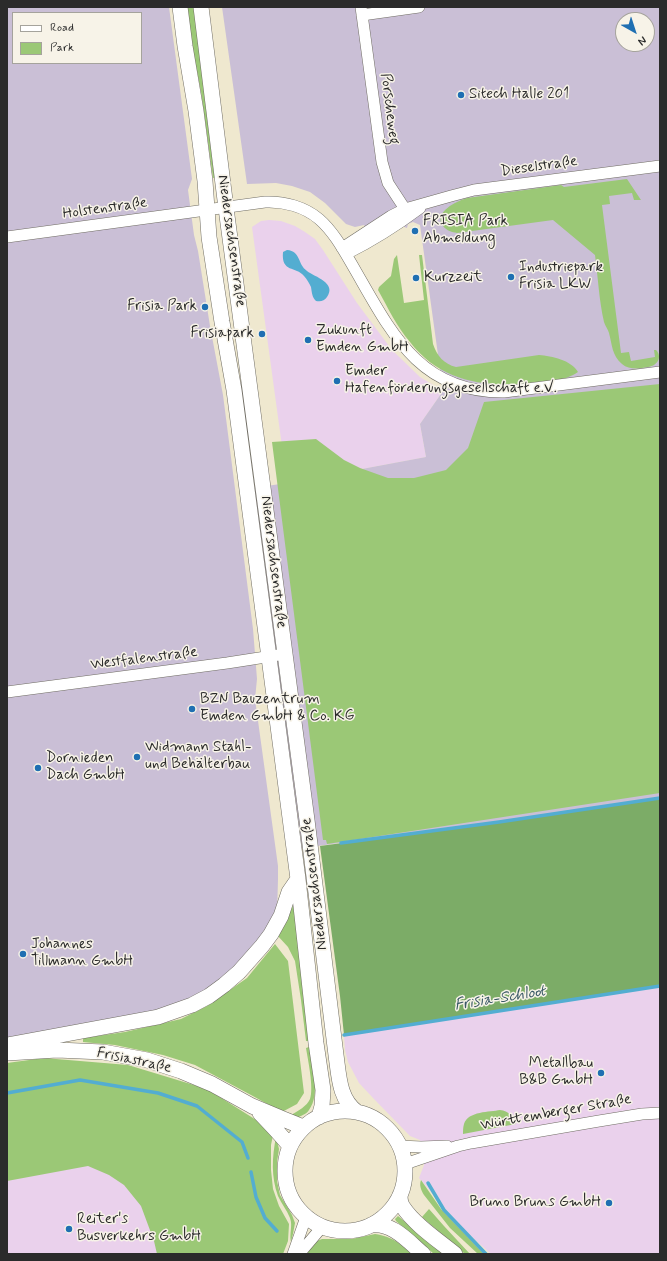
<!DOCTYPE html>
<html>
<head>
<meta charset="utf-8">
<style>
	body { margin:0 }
	#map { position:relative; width:667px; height:1261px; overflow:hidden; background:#efe8cf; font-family:Mynerve,sans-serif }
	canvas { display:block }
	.frame { position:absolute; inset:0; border:8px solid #2b2b2b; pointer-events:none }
	.legend { position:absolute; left:12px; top:12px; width:130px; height:52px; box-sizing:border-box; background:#f7f3e8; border:1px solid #a5a39c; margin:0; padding:5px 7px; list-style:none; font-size:12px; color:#2b2b2b }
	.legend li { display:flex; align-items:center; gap:8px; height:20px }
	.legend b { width:20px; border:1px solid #a5a39c }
	.north { position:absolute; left:615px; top:12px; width:40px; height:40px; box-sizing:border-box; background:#f7f3e8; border:1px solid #a5a39c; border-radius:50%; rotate:141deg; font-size:11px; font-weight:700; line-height:16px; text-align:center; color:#2b2b2b }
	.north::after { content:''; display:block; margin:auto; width:14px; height:18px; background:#1f6fb2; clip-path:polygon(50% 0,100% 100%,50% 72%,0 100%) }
</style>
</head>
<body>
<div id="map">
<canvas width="667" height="1261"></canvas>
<div class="frame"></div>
<ul class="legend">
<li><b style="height:5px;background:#fff"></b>Road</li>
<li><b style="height:11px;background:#9bc876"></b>Park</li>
</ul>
<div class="north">N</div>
</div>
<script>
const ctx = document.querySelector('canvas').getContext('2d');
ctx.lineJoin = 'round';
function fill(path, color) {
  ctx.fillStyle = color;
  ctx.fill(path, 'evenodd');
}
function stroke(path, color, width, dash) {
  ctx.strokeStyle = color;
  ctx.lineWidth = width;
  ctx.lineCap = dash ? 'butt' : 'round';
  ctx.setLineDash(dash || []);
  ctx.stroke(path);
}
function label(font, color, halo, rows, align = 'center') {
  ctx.font = font + ' Mynerve,sans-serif';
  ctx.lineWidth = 3;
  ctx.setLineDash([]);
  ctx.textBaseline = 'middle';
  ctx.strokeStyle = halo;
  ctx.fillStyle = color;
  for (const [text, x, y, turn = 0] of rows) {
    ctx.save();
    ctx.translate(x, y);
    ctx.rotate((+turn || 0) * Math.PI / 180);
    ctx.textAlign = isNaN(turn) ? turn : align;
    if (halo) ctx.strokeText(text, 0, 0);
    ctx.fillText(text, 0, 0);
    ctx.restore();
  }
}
const built = new Path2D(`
	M269,220L281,221L295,226L305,232L315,239L323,250L357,303L392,350L420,377L443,391L420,424L426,457L287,483L252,227L261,221Z
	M660,986V1254H491L463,1229L419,1178L424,1165L420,1140L410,1136L374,1099L359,1083L348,1062L345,1050L344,1035Z
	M7,1156L111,1157L172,1254H7Z`);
const industrial = new Path2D(`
	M7,7H169L192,179L188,190L194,235L198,251L210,326L223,395L253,629L257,679L255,699L278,866V879L277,915L273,930L200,1001L7,1045ZM13,13H141V63H13Z
	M222,7H660V798L499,822L302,848L253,488L287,483L426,457L420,424L443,391L420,225L413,222L408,224L407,228L402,226L370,235L364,225L355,227L346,224L325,203L310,192L292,186L276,183L247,184ZM623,20H647V44H623Z`);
const green = new Path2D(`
	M186,7H196L218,177L213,178L201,92L189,31Z
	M627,179L641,200H634L632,193L609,196L610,204L602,205L621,353L629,352L631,361L655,357L654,350H656C663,357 657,366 648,367C639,369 629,370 622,364C612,356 612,344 609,333C608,329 605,326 604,322C599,300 598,277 595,255L553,220L457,233C452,232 447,231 443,226C433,212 457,201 467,198L561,185L564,187Z
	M397,255L404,303L424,300L419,255H422L433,344C437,356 444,364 456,367L539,355C552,356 571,360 578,372C564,382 544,381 528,383C482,388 439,380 410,342C397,327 388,308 378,290L379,287L391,276L394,259Z
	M660,384V793L327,844L326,840H323L272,442L316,439L344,460L360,468L388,478H414L446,470L468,448L484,402Z
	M295,898L309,1041H306L301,1000L295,961L288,947L277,935L292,908Z
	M275,944L288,961L304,1093L297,1104L282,1112L251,1095L195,1065L163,1055L115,1045L83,1042V1038L125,1032L181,1019L207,1006L247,978Z
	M309,1047C312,1066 321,1094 309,1110C307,1114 302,1115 299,1117L291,1115C298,1111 307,1106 310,1099C314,1088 308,1060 306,1048Z
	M44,1058L128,1065L207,1089L272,1130L273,1135L271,1145V1170L273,1189L279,1206L289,1224L288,1241L283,1254H157L154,1241L141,1206L124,1185L109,1175L88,1166L7,1181V1063Z
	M500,1110C509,1111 512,1116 516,1124L463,1134C463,1131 463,1127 464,1124C468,1111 490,1112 500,1110Z
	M276,1137L279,1149L277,1162V1181L280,1195L292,1215L295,1223L293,1234L291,1242C289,1234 293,1226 290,1218C287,1210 281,1203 278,1196C271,1177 272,1157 276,1137Z
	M421,1180L441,1209L484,1254H478L450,1228L424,1195C421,1190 419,1185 421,1180Z
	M429,1209L444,1226L470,1254H465L422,1217Z
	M398,1216L444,1254H434L396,1221L395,1219Z
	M375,1234C393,1237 399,1243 413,1254H306L317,1241L322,1239H352Z`);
const forest = new Path2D(`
	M660,798V986L344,1035L340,996L320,846L499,822Z`);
const water = new Path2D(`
	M287,250C301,251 297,264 307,271C315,277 337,283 327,297C324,301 321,302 316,301C312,297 312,293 311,287C309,283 307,279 304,276C296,266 281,273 283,252Z`);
const stream = new Path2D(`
	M341,843L499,822L660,798
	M344,1035L660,986
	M7,1093L80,1080L158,1093L197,1106L242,1142L248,1158
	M251,1172L256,1197L265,1218L277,1231
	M428,1183L444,1210L486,1254`);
const street = new Path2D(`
	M361,7L382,162L388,183L405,209
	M362,15L419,7
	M7,237L265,202C284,201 305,207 319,219C334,232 344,251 354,268C391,332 419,393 504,392L660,372
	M342,248L391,216L405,209L451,196L474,190L660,166
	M346,254C372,241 396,226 420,208
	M7,692L227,663L285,654
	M400,1146L421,1147L447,1146
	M405,1164L458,1146L471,1143L599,1121L642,1114L660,1113
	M293,1254L306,1217
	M299,1254L322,1227`);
const secondary = new Path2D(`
	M180,7L185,46L196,111L205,181L209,237L222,322L234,390L298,879L316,1043L323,1090L322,1106L319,1117
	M201,7L226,208L307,820L336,1055C339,1076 339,1099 357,1112
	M7,1045L158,1017L192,1005L209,996L224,985L239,972L262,946L271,934L281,916L289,892L298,879
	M7,1053L57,1050L103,1052L147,1060L181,1071L212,1084L252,1106L283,1119L303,1127
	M285 1171a60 60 0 1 1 120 0a60 60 0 1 1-120 0Z
	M260,1113L276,1130L290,1146
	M400,1195C400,1199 400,1203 403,1207C414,1224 439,1241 455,1254
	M371,1225C392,1222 408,1241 423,1254`);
const markers = [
	[461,95,4,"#1f6fb2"],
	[415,231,4,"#1f6fb2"],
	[511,277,4,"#1f6fb2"],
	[416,278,4,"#1f6fb2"],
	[205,307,4,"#1f6fb2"],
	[262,334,4,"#1f6fb2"],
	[308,340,4,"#1f6fb2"],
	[337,381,4,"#1f6fb2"],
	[192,709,4,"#1f6fb2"],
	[137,757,4,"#1f6fb2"],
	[38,768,4,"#1f6fb2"],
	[23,954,4,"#1f6fb2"],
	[601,1073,4,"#1f6fb2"],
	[609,1203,4,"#1f6fb2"],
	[69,1229,4,"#1f6fb2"]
];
const poiNames = [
	["Sitech Halle 201",469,95],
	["FRISIA Park",423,222],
	["Abmeldung",423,239],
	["Industriepark",519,268],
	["Frisia LKW",519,285],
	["Kurzzeit",424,278],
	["Frisia Park",197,307,"right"],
	["Zukunft",316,331],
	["Emden GmbH",316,348],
	["Frisiapark",254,334,"right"],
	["Emder",345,372],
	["Hafenförderungsgesellschaft e.V.",345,389],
	["BZN Bauzentrum",200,700],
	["Emden GmbH & Co. KG",200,717],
	["Widmann Stahl-",145,748],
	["und Behälterbau",145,765],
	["Dornieden",46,759],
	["Dach GmbH",46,776],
	["Johannes",31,945],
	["Tillmann GmbH",31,962],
	["Metallbau",593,1064,"right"],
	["B&B GmbH",593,1081,"right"],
	["Bruno Bruns GmbH",601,1203,"right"],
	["Reiter's",77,1220],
	["Busverkehrs GmbH",77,1237]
];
const streetNames = [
	["Porscheweg",389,109,83],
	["Dieselstraße",539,167,-8],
	["Holstenstraße",105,209,-8],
	["Niedersachsenstraße",231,241,82],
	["Niedersachsenstraße",273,562,83],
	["Westfalenstraße",144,659,-7],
	["Niedersachsenstraße",315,884,-97],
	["Frisiastraße",134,1061,12],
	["Württemberger Straße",556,1113,-10]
];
const waterNames = [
	["Frisia-Schloot",500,999,-9]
];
fill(built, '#ead1ec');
fill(industrial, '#cabfd6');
fill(green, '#9bc876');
fill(forest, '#7cac67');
fill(water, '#53add1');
stroke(stream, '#53add1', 3.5);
stroke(street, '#706d64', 12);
stroke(secondary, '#706d64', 16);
stroke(street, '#fff', 11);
stroke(secondary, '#fff', 15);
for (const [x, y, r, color] of markers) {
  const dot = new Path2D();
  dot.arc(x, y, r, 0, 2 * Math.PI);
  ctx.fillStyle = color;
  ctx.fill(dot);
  stroke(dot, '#f7f3e8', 1.5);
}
label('15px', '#2b2b2b', '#f7f3e8', poiNames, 'left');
label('15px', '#2b2b2b', '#f7f3e8', streetNames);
label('italic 16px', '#395865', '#f7f3e8', waterNames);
</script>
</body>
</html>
